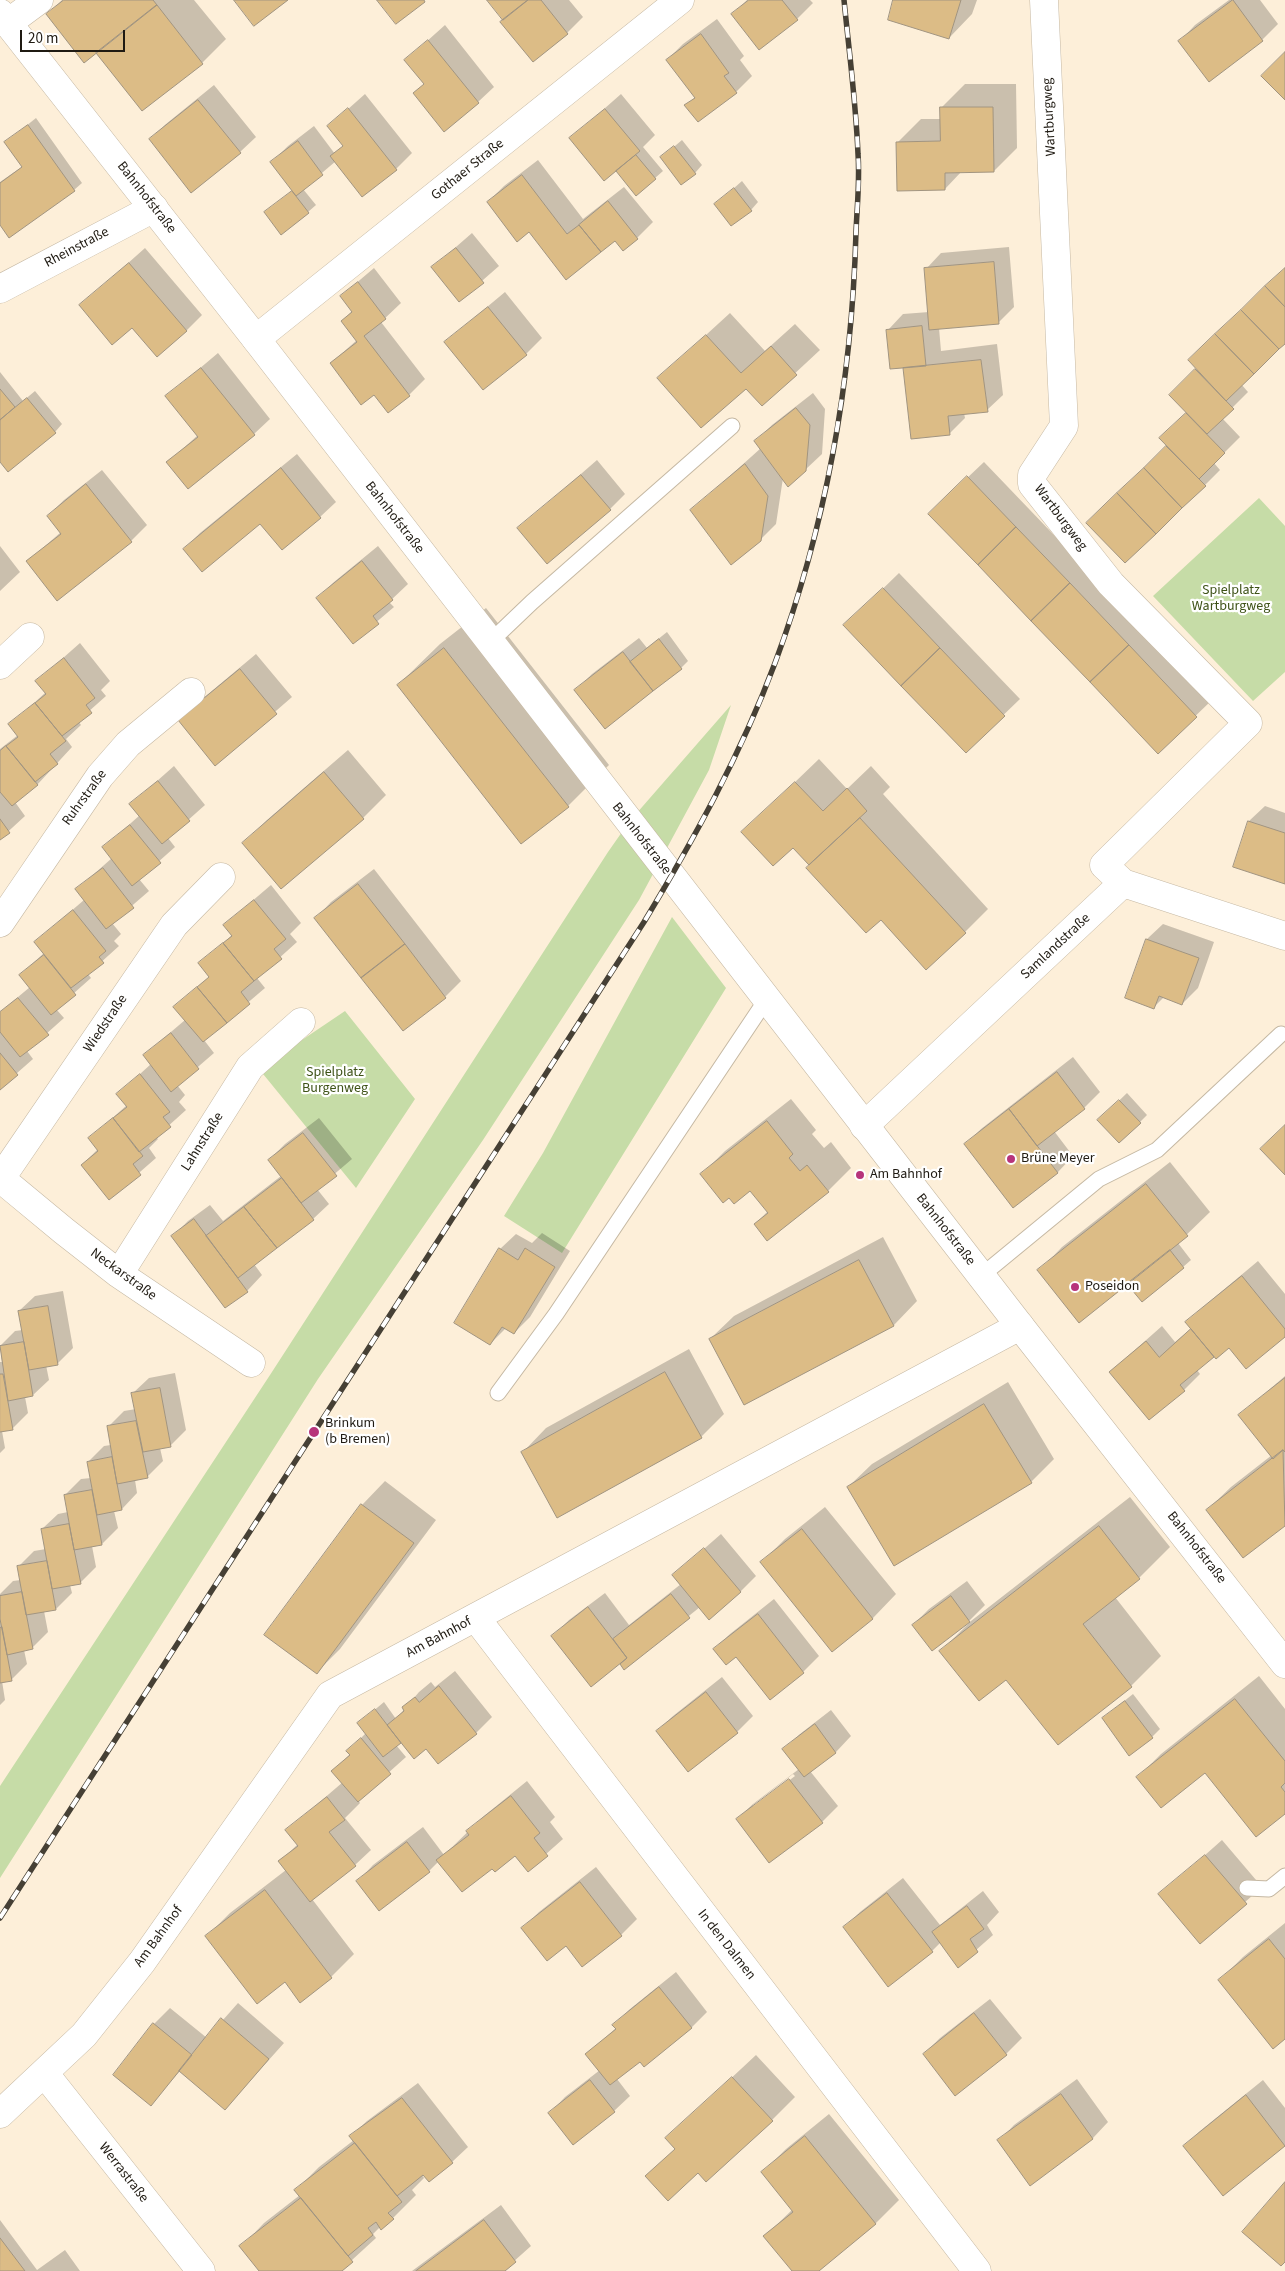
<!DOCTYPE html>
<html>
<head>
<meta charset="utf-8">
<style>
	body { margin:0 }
	#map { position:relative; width:1285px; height:2271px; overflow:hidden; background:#fdefd9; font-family:"Source Sans 3",sans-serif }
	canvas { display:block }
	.scale { position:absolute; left:20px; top:30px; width:105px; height:22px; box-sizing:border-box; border:2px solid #1f1a12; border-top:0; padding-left:6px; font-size:15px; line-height:18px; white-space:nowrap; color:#1f1a12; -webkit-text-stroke:4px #fff; paint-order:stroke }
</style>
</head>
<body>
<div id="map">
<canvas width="1285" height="2271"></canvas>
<div class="scale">20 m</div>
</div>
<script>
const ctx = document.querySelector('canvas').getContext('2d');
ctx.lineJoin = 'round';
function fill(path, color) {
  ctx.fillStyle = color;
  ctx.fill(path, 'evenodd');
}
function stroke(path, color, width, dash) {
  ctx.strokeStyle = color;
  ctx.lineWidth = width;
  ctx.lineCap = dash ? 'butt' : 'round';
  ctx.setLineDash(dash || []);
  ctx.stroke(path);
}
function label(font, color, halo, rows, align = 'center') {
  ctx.font = font + ' "Source Sans 3",sans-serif';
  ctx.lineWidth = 4.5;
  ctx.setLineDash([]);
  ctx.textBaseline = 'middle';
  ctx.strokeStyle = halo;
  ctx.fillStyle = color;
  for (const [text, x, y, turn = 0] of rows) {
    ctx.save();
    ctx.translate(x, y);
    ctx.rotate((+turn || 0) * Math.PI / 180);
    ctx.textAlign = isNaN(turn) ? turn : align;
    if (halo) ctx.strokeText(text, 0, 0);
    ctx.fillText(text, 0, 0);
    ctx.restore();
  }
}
const green = new Path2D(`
	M1259,498L1285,526V672L1253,701L1153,596Z
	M731,705L709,770L639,900L483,1140L318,1379L0,1878V1786L270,1375L608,852L629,822Z
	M672,917L726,988L562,1253L504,1216L543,1153Z
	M345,1011L415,1099L356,1188L259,1069Z`);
const shadow = new Path2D(`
	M62,0H194L226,39L202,63L142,109L97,51L48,14Z
	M489,0H569L583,17L567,33L505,20Z
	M747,0H810L813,3L797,19L733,14Z
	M895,0H977L972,14L949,38Z
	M1229,0H1260L1278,24L1262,40L1209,80L1180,41L1195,25Z
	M717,19L744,56L740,60L752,76L736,92L686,106L695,97L667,60L683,44Z
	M445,25L494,87L478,102L425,83L406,60Z
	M965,84H1016L1017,148L994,171H962L945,189L898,142L921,119H942L941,108Z
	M214,85L256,137L240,152L150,139L166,124Z
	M365,94L412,153L396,169L362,195L336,161L303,189L316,205L308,212H266L293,190L272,162L288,146L314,126L335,154L344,145L329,126Z
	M621,94L655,135L643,147L663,171L637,194L616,169L571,138Z
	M36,118L82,183L74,190L0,223V182L23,166L6,142Z
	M682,140L702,165L695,173L662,157Z
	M538,160L583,219L624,187L653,222L637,238L615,239L530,231L488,202L504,186Z
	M742,181L758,202L751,210L716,204Z
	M472,233L499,266L459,301L433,267Z
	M1009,247L1014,307L998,323L939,328L941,351L997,344L1003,395L987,410L964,413L965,418L949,434L912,438L905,366L888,330L903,314L929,312L926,269L941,253Z
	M145,248L202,315L187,330L132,326L81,305Z
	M374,268L401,303L381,322L425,379L409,395L374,393L331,363L357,340L342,321L352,311L341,296Z
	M1285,269V342L1241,384L1248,392L1222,418L1240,437L1214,463L1220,470L1205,485L1103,507L1168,445L1161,438L1187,412L1170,395L1197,369Z
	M505,292L542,338L526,354L445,342Z
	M730,313L765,351L795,324L820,350L762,404L746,387L659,378Z
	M218,353L270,419L254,434L168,462L198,435L167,396Z
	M0,372L23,401L35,391L62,424L55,432L0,460Z
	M813,393L825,409L822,454L805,470L783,478L776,524L760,540L692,510L761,448L756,441L772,425Z
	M297,454L336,502L320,517L260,522L184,549L200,533Z
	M597,460L625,494L610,509L519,528Z
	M984,462L1212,700L1158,752L946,498Z
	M102,470L147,525L131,541L28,561L61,532L48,516L64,500Z
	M0,546L20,572L0,591Z
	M378,546L408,584L389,602L394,607L353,642L318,598L334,582Z
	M899,573L1020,699L966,751L861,610Z
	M486,608L609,765L568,806L398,685L440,644Z
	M667,632L688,661L681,668L576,690L592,674L639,638L647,648Z
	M80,643L110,681L101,690L106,696L78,721L81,725L66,739L72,747L37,785L15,802L25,816L0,839V749L18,735L10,725L46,692L37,681Z
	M256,654L292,697L215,764L195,705Z
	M348,750L386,795L363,818L281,888L244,843L267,820Z
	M819,759L847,789L871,766L890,787L883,794L988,909L965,932L881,918L811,865L793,846L743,832Z
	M174,766L205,805L168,838L175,847L139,879L149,891L112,923L121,934L114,941L119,946L88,974L91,978L56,1009L64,1018L27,1051L33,1059L0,1088V1012L30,987L20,975L44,953L35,942L84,900L76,890L112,858L104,847L140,815L131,804Z
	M1265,806L1285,813V883L1249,821Z
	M374,869L461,981L445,997L403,1029L316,918L331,902Z
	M271,885L301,923L290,934L297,942L257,978L265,988L204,1040L214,1053L177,1085L185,1095L179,1102L186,1110L156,1137L158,1139L149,1148L156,1158L109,1199L82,1165L98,1149L90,1138L127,1105L118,1094L151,1064L144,1055L185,1020L175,1007L210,976L200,964L232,935L224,925Z
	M1163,924L1214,942L1198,988L1182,1004L1164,997L1154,1007L1127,997L1147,939Z
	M1073,1057L1100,1092L1084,1108L1054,1131L1073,1156L1058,1172L1013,1206L965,1145L981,1129Z
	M1127,1093L1147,1115L1140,1122L1099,1120Z
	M791,1099L816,1130L812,1134L824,1148L831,1142L851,1168L828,1191L755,1224L768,1211L750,1190L729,1196L702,1174L725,1151Z
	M319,1118L352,1159L317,1189L329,1204L313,1219L254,1264L262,1275L247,1291L173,1236L188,1221L210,1205L223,1221L281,1176L269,1160L285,1144Z
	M1170,1162L1210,1212L1178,1243L1191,1260L1183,1267L1128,1282L1039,1271L1062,1247Z
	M542,1233L570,1251L530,1317L514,1333L506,1328L490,1344L500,1249L516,1234L532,1243Z
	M883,1237L917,1301L894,1325L744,1403L710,1339L734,1316Z
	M1258,1261L1285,1294V1335L1229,1347L1214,1356L1197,1370L1200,1374L1184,1390L1149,1419L1110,1372L1162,1326L1175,1342L1192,1328L1187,1322L1203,1307Z
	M63,1291L73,1348L58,1363L46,1365L49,1380L33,1395L25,1397L28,1413L12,1429L2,1431L5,1448L0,1453V1362H2L0,1346L15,1331L23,1330L19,1311L35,1296Z
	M689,1349L724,1414L701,1437L523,1452L546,1428Z
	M175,1373L186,1430L170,1446L160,1448L163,1461L147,1477L135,1480L137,1493L122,1509L114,1511L118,1528L102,1544L92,1546L96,1567L80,1583L70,1585L72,1593L56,1609L44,1611L48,1632L32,1648L24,1650L27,1664L12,1679L2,1681L5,1700L0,1705V1594L13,1581L21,1580L18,1567L34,1551L46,1549L42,1529L58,1514L68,1512L65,1495L81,1479L91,1478L88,1462L104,1446L111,1445L108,1427L124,1411L136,1409L133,1393L149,1378Z
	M1285,1376V1524L1243,1557L1207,1510L1231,1487L1272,1455L1240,1415Z
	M1008,1382L1054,1459L1031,1482L848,1487L872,1464Z
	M385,1481L436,1520L340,1649L317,1672L362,1505Z
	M1130,1497L1170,1547L1139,1578L1115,1597L1161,1656L1131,1686L1058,1743L1006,1678L941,1651L971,1621Z
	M825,1507L896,1594L873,1618L832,1650L762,1562L785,1539Z
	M721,1534L756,1576L740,1592L700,1607L624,1668L620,1662L553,1636L569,1620L605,1593L629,1625L681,1584L673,1576Z
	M967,1581L985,1605L970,1620L932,1649L913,1625L929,1609Z
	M774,1599L819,1656L803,1672L770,1698L737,1655L714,1649L730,1634Z
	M455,1671L492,1717L476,1733L426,1747L401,1741L396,1745L406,1757L358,1800L360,1803L345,1818L371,1850L355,1865L312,1899L354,1954L331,1977L285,1980L206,1937L230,1913L286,1870L279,1862L298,1844L287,1830L343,1782L333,1771L350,1754L348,1751L366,1733L359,1723L384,1702L396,1719L419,1692L431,1682L435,1687Z
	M1259,1676L1285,1709V1812L1205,1771L1138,1777L1161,1754Z
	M722,1677L753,1716L737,1732L688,1770L657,1731L673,1716Z
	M1133,1694L1160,1729L1152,1737L1103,1718Z
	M831,1710L851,1736L836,1752L810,1771L838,1806L822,1822L737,1819L753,1804L799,1769L784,1749L800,1734ZM793,1774L795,1776L753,1808V1805Z
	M527,1781L555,1817L550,1822L563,1839L528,1870L515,1854L492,1867L439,1861L429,1871L358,1881L373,1865L423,1827L444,1855L484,1816Z
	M1222,1840L1262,1887L1200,1942L1160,1895Z
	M596,1867L637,1919L621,1935L582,1965L566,1944L523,1928L539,1912Z
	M903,1878L940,1925L983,1891L999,1912L987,1925L993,1935L958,1966L941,1942L932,1951L844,1928L860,1912Z
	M1285,1923V2038L1220,1980L1243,1957Z
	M676,1972L707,2012L692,2027L644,2065L640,2060L617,2079L630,2096L614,2111L573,2143L550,2113L565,2097L600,2070L587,2054L616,2028L614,2025L630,2009Z
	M990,1999L1022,2038L1006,2054H924L940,2038Z
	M238,2003L284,2043L225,2109L180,2071L151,2104L114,2075L154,2024L170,2008L207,2038Z
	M756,2055L795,2097L772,2120L676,2148L667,2138Z
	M1077,2079L1108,2122L1093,2138L1030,2184L999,2141L1014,2125Z
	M1263,2080L1285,2108V2145L1223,2194L1184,2146L1200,2131Z
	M418,2083L468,2147L452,2162L422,2175L424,2178L412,2190L416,2195L393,2218L380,2227L373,2234L376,2238L340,2271H261L241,2247L264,2223L300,2195L296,2190L319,2167L354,2140L351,2136L367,2121Z
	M829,2114L899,2200L876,2223L817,2271H794L765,2236L793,2209L762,2173L786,2149Z
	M501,2205L531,2246L503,2271H412Z
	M0,2220L37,2270L65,2250L80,2271H0Z`);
const building = new Path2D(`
	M64,0H153L157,5L84,63L46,14Z
	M234,0H288L254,26Z
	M377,0H424L425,2L396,24Z
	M487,0H528L503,20Z
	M528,0H541L568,34L533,62L500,22Z
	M749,0H782L798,20L759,50L731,14Z
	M893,0H961L949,39L888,20Z
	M1233,0L1263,41L1209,82L1178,41Z
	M157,5L203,64L142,111L96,53Z
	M701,34L729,73L724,76L737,93L698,122L684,105L695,98L666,60Z
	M428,40L479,103L444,132L413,93L424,84L404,60Z
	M1285,52V100L1261,76Z
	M198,100L241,153L191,193L149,139Z
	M940,107H993L994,172L945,173V190L897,191L896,142L940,141Z
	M348,108L397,170L362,197L330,156L343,146L327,126Z
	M605,109L640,151L604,181L569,138Z
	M28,125L75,191L9,238L0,225V183L22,167L4,142Z
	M298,141L323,175L296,196L270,162Z
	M674,146L696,174L681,185L660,157Z
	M636,155L656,179L636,196L616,171Z
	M522,175L567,234L579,225L601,252L566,280L529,232L517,242L487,202Z
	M734,188L752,211L731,226L714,204Z
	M292,191L309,213L281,235L264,212Z
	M608,201L638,239L623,251L615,241L601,252L579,225Z
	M456,248L484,283L459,302L431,267Z
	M994,262L999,324L929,330L924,268Z
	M129,263L187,331L157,357L132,328L112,345L79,305Z
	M1285,268V307L1265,286Z
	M358,282L386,319L364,336L410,396L388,413L374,395L361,405L330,363L357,342L341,321L352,312L340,296Z
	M1265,286L1285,307V344L1279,349L1241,310Z
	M488,307L527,355L483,390L444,342Z
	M1241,310L1279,349L1254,374L1215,334Z
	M922,326L926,366L890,369L886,330Z
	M1215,334L1254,374L1226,401L1188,360Z
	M706,335L741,373L771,346L797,375L762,406L746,389L701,428L657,378Z
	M981,360L988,412L948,416L950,435L911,439L903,368Z
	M201,368L255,435L188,489L166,462L198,437L165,396Z
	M1195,369L1234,409L1207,434L1169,395Z
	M0,389L15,407L0,420Z
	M27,398L56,433L8,472L0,462V420Z
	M796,408L810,425L806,471L788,487L754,441Z
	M1186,413L1225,453L1199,479L1159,438Z
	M1166,446L1206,486L1182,508L1144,468Z
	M745,464L768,496L761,541L731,565L690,510Z
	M281,468L321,518L282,550L260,524L202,572L183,549Z
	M1144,468L1182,508L1156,534L1117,493Z
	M581,475L611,510L547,564L517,528Z
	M967,476L1016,527L978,565L928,514Z
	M86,484L132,542L57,601L26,561L61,534L47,516Z
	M1117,493L1156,534L1125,563L1086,523Z
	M1016,527L1070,583L1031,621L978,565Z
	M362,561L393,600L373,616L379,624L353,644L316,598Z
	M1070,583L1129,645L1090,682L1031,621Z
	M883,588L940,648L901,686L843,625Z
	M659,639L682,669L653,691L630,662Z
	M1129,645L1197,717L1158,754L1090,682Z
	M444,648L569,807L521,844L397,685Z
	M940,648L1005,716L966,753L901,686Z
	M623,652L653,691L605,729L574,690Z
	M64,658L95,698L86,705L92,713L62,736L35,703L46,694L35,681Z
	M240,669L277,714L215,766L178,720Z
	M35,703L66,741L50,754L58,764L35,782L6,746L18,737L8,724Z
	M6,746L38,785L12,806L0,792V751Z
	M324,772L364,819L281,889L242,843Z
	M158,781L190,821L162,844L129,804Z
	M795,782L823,811L847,788L867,811L809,865L793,848L773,866L741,832Z
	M860,818L966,933L926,970L881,920L866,933L806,868Z
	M0,819L10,833L0,840Z
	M1248,821L1285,833V884L1233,867Z
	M130,825L161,863L132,886L102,847Z
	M103,868L134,908L106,929L75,889Z
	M358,884L405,944L361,978L314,918Z
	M254,900L286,939L274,949L282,959L254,981L223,943L232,936L223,925Z
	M73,910L106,951L99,957L104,963L71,988L34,942Z
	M1146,939L1199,958L1182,1005L1159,996L1154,1009L1125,998Z
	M223,943L254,981L241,992L250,1004L227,1023L197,987L209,977L198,963Z
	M405,944L446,998L403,1031L361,978Z
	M44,955L76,995L51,1015L19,975Z
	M197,987L227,1023L203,1042L173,1007Z
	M18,998L49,1035L20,1057L0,1032V1012Z
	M171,1033L199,1069L171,1092L143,1055Z
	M0,1053L18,1075L0,1090Z
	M1057,1072L1085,1109L1037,1146L1009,1109Z
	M140,1074L170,1112L163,1117L171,1127L139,1152L113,1118L127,1107L116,1094Z
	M1119,1100L1141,1123L1119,1143L1097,1120Z
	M1009,1109L1058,1173L1013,1208L964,1144Z
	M113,1118L143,1156L133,1164L141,1175L109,1200L81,1165L98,1151L88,1138Z
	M767,1121L793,1154L789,1158L800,1171L807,1165L829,1192L767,1241L754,1224L768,1213L750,1191L734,1204L729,1198L723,1203L700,1174Z
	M1285,1125V1175L1260,1149Z
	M303,1133L337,1176L301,1203L268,1160Z
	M282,1178L314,1220L277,1248L244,1207Z
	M1146,1184L1188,1236L1079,1323L1037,1270Z
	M244,1207L277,1248L238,1278L206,1236Z
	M194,1219L248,1292L225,1308L171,1236Z
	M499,1248L518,1260L525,1248L555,1267L514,1334L502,1327L490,1345L454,1323Z
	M1170,1250L1184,1268L1142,1302L1127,1284Z
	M859,1260L894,1326L744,1405L709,1339Z
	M1242,1276L1285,1329V1337L1246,1369L1229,1348L1216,1359L1185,1322Z
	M48,1306L58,1365L29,1370L18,1311Z
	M1191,1329L1214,1357L1180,1385L1185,1391L1149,1420L1109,1372L1146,1341L1159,1357Z
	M24,1342L33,1396L8,1401L0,1346Z
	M665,1372L702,1438L557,1518L521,1452Z
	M0,1374H3L13,1430L0,1432Z
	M1285,1378V1452L1283,1450L1273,1459L1238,1415Z
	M160,1388L171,1447L143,1452L131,1393Z
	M984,1404L1032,1483L894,1566L847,1487Z
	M136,1421L148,1478L117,1484L107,1426Z
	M1283,1450L1285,1526L1243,1558L1206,1510Z
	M112,1457L122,1510L97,1515L87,1462Z
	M92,1490L102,1545L74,1550L64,1495Z
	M361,1504L414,1543L317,1674L264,1635Z
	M69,1524L81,1584L52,1589L41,1529Z
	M1099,1526L1140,1579L1083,1624L1132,1687L1058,1745L1006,1680L979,1701L939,1651Z
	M802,1529L873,1619L832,1652L760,1562Z
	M704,1548L741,1592L709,1620L672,1575Z
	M47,1561L56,1610L26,1615L17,1566Z
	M22,1592L33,1649L7,1655L0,1619V1596Z
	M671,1594L690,1618L624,1670L620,1664L627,1658L613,1639Z
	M951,1596L970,1622L932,1651L912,1625Z
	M588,1607L627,1658L591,1687L551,1636Z
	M758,1614L804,1673L770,1700L736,1657L726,1665L713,1649Z
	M2,1627L12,1681L0,1683V1628Z
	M439,1686L477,1734L438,1764L426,1749L414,1759L387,1725L404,1711L402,1707L415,1697L419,1702Z
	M706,1692L738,1733L688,1772L656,1731Z
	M1235,1699L1285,1761V1783L1281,1787L1285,1792V1814L1256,1837L1205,1773L1161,1808L1136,1777Z
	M1125,1701L1153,1738L1129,1756L1102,1718Z
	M375,1709L401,1743L383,1757L357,1723Z
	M815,1724L836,1753L804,1777L782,1749Z
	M361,1738L391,1774L358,1802L331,1771L350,1755L346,1751Z
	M789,1779L823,1823L769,1863L736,1819Z
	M511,1796L540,1833L534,1838L548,1856L528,1872L515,1856L495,1872L492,1869L462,1892L436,1860L469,1835L466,1831Z
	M327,1797L345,1820L329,1832L356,1866L310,1902L278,1861L298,1846L285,1830Z
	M407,1842L430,1872L379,1911L356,1881Z
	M1205,1855L1247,1904L1200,1944L1158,1894Z
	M580,1882L622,1936L582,1967L566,1946L547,1961L521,1928Z
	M265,1890L332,1978L300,2003L285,1982L257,2004L205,1936Z
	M887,1893L933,1952L888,1987L843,1927Z
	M967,1906L984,1929L970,1939L978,1952L958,1968L932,1932Z
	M1269,1939L1285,1959V2039L1273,2049L1218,1980Z
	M659,1987L692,2028L644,2067L640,2062L610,2085L585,2054L616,2029L612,2025Z
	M974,2013L1007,2055L955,2096L923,2054Z
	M221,2018L269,2059L225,2110L179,2071Z
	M153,2023L192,2055L151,2106L113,2075Z
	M732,2077L773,2121L706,2182L698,2173L668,2201L645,2176L675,2149L665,2138Z
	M590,2080L615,2112L573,2145L548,2113Z
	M1061,2094L1093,2139L1030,2186L997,2140Z
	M1246,2095L1285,2146L1223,2196L1183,2146Z
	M402,2098L453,2163L429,2182L423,2175L397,2196L349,2136Z
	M805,2136L876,2224L819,2271H792L763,2236L793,2212L761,2172Z
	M355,2143L402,2202L388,2213L394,2219L381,2230L376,2222L368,2228L373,2235L348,2256L294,2190Z
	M1285,2182V2262L1281,2266L1242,2232Z
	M301,2198L353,2262L342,2271H259L239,2246Z
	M484,2220L516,2262L505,2271H416Z
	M0,2238L25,2271H0Z`);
const lane = new Path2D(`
	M489,643L532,602L732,426
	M981,1276L1099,1179L1157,1150L1281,1034
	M498,1393L556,1314L766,1000
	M1247,1888L1269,1889L1285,1876`);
const street = new Path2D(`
	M1044,0L1064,426L1032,475V484L1111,584L1248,723L1104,865L1123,883
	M8,23L39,0
	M0,289L154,208
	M256,339L680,0
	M0,665L30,637
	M0,923L100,776L128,744L191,692
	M864,1126L1123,883L1285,936
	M0,1178L64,1231L119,1274L251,1363
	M1,1178L174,925L221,877
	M119,1274L250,1067L301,1022
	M476,1618L977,2271
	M45,2074L201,2271
	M0,2114L84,2035L142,1962L330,1695L1020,1326`);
const secondary = new Path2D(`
	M0,13L256,339L1020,1326L1285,1664`);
const rail = new Path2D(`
	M0,1918L644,922C694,839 741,754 775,663C826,526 852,378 856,232C857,206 860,180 858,154C856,103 849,51 844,0`);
const markers = [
	[1011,1159,5,"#b7347b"],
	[860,1175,5,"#b7347b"],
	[1075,1287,5,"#b7347b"],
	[314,1432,6,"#b7347b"]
];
const streetNames = [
	["Wartburgweg",1050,117,-93],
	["Gothaer Straße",468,170,-39],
	["Bahnhofstraße",146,198,52],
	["Rheinstraße",77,248,-28],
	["Bahnhofstraße",394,518,52],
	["Wartburgweg",1060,518,53],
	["Ruhrstraße",85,798,-54],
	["Bahnhofstraße",641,839,52],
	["Samlandstraße",1056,947,-43],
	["Wiedstraße",106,1024,-56],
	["Lahnstraße",203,1142,-58],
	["Bahnhofstraße",945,1230,52],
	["Neckarstraße",123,1275,36],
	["Bahnhofstraße",1196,1548,52],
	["Am Bahnhof",439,1638,-28],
	["Am Bahnhof",159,1937,-54],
	["In den Dalmen",726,1945,52],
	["Werrastraße",123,2173,52]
];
const parkNames = [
	["Spielplatz",1231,591],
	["Wartburgweg",1231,607],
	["Spielplatz",335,1073],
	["Burgenweg",335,1089]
];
const poiNames = [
	["Brüne Meyer",1021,1159],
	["Am Bahnhof",870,1175],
	["Poseidon",1085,1287],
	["Brinkum",325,1424],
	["(b Bremen)",325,1440]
];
fill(green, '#c6dca7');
fill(shadow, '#0003');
fill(building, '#dcbc86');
stroke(building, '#a19480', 1);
stroke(lane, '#c5b8a3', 17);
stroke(street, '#c5b8a3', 29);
stroke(secondary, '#c5b8a3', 29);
stroke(lane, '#fff', 15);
stroke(street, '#fff', 28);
stroke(secondary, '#fff', 28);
stroke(rail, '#464035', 5.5);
stroke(rail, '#fff', 4, [11]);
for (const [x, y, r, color] of markers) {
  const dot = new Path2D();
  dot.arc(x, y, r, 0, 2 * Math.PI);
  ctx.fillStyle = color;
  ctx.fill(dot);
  stroke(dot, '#fff', 2);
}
label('14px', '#1f1a12', '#fff', streetNames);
label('14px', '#3e5217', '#fff', parkNames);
label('14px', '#1f1a12', '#fff', poiNames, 'left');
</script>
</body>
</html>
